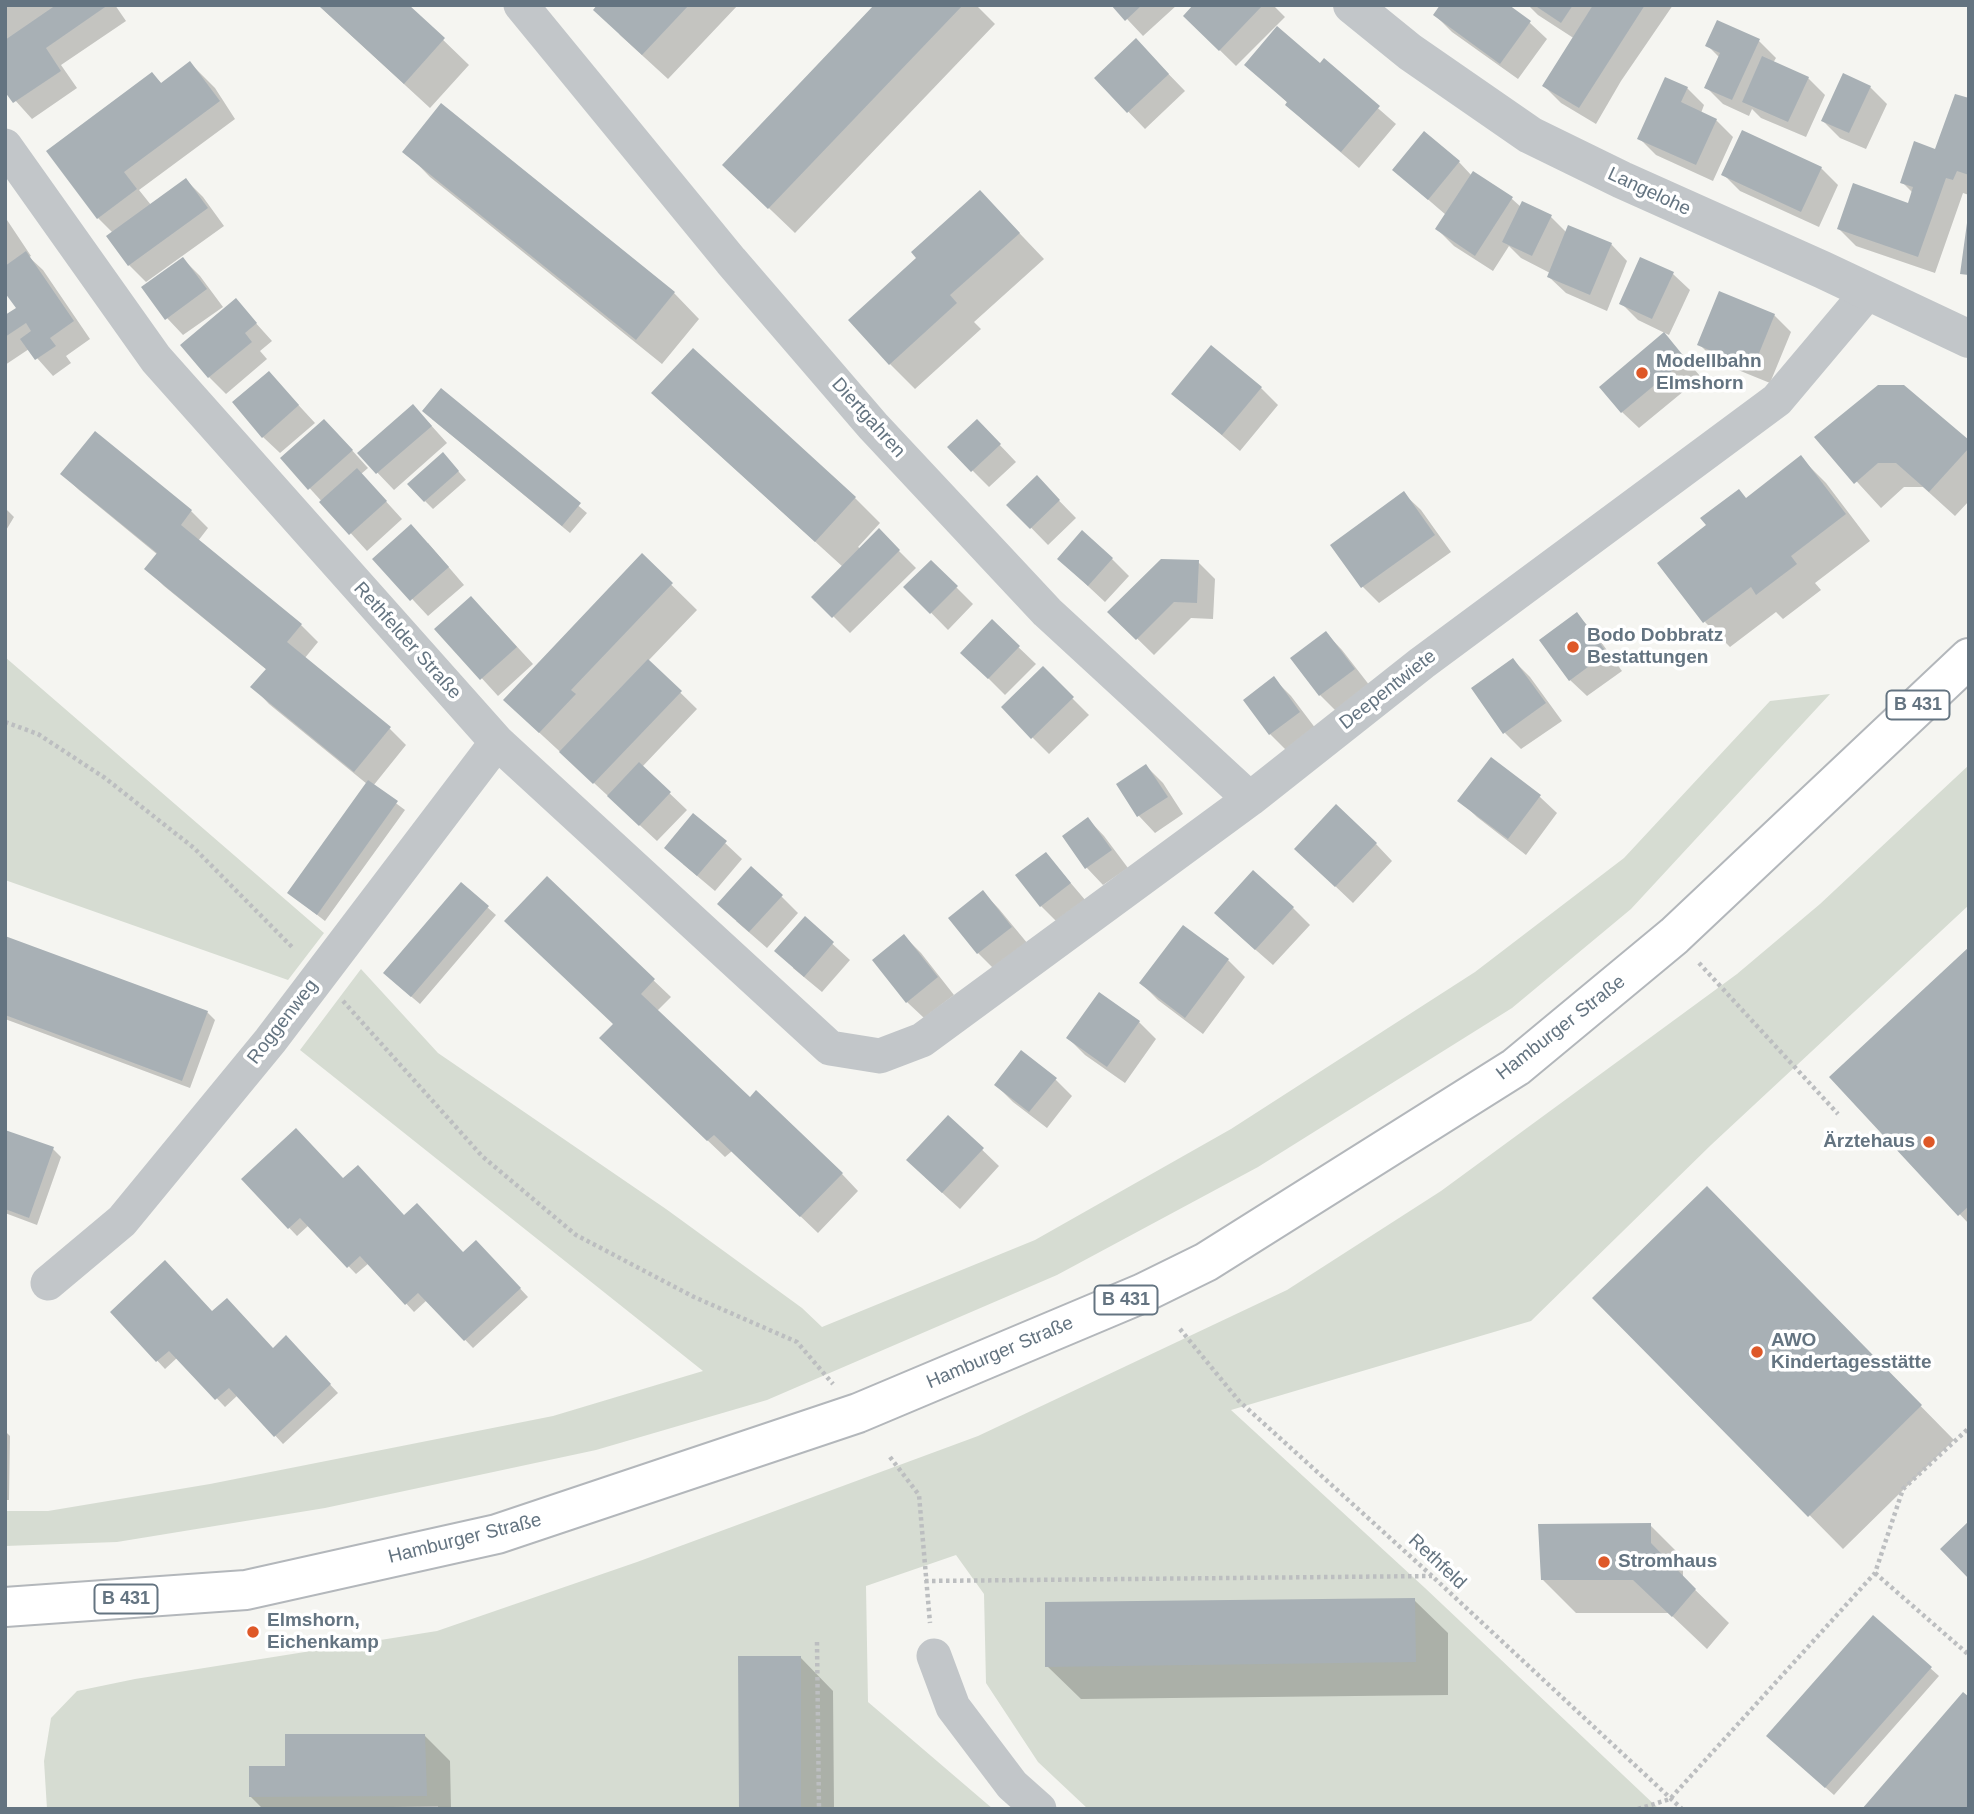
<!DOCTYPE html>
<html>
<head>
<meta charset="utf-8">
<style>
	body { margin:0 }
	#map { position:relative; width:1974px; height:1814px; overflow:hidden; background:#f5f5f1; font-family:Arial,sans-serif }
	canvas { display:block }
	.frame { position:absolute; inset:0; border:7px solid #647481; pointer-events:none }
</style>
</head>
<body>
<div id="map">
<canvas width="1974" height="1814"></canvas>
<div class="frame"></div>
</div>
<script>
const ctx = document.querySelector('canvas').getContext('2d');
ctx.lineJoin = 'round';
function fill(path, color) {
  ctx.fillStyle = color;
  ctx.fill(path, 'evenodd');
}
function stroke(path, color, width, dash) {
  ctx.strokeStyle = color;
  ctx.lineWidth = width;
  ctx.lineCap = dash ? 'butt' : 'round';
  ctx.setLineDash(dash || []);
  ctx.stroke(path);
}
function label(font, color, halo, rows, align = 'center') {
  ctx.font = font + ' Arial,sans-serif';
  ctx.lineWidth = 7;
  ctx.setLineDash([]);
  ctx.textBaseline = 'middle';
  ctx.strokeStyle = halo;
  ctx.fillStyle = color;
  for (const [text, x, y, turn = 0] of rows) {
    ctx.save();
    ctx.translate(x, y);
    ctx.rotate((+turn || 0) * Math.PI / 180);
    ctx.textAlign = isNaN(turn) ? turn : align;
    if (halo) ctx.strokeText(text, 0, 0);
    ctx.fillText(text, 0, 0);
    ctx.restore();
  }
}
const green = new Path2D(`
	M5,657L324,933L288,980L5,880Z
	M1830,694L1631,909L1512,1008L1258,1167L1057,1275L767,1400L596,1450L325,1508L117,1542L5,1546V1511H48L210,1484L553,1416L703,1371L300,1050L361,969L438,1053L666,1209L802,1308L822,1327L1035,1240L1231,1129L1475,972L1624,858L1770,701Z
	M1969,765V905L1711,1145L1531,1321L1231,1410L1425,1588L1659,1809H1088L1038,1762L986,1683L984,1594L956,1555L866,1586L868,1702L993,1809H438V1806L303,1809H47L44,1761L51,1718L77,1691L135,1679L437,1631L637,1562L978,1436L1287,1290L1441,1191L1737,974L1820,904Z`);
const shadow = new Path2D(`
	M5,5H115L126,21L61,65L77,88L32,119L5,89Z
	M318,5H407L469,65L430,108Z
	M599,5H738L668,79L620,35Z
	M877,5H976L995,24L795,233L750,190Z
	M1114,5H1177L1143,36Z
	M1196,5H1273L1285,17L1236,66L1185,16Z
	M1506,5L1530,23L1547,39L1518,79L1452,32L1435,15Z
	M1528,5H1673L1621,81L1596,124L1561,103L1544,86L1575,39L1538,15Z
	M1759,41L1776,58L1773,63L1808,78L1825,95L1806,137L1761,118L1752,109L1749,116L1723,104L1706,87L1720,58L1707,45Z
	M1152,57L1185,91L1145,129L1096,78Z
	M1324,61L1396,124L1359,168L1304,121L1287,104L1288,103L1247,65H1320Z
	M190,63L215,88L235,119L139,190L151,205L186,180L203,197L224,226L146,282L129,265L113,233L98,218L152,74L162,84Z
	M1870,87L1887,104L1866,149L1840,138L1823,121Z
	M1687,88L1704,105L1701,113L1716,120L1733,137L1713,181L1656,155L1639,138Z
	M1969,100V195L1963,193L1935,273L1856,246L1839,229L1909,205L1913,193L1902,182L1936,151Z
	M442,106L674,293L699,319L662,364L430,177L405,151Z
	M1459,162L1472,176L1474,173L1512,199L1521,207L1551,217L1567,233L1611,244L1627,261L1607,311L1566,293L1549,277L1550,273L1521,258L1509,246L1493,271L1454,246L1437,229L1446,215L1394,170Z
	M1821,168L1838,185L1819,227L1740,191L1723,174Z
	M5,217L31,256L29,257L43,270L90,339L66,356L71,363L53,376L29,349L5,365V317L18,308L5,290Z
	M1005,218L1044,259L974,322L981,329L915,389L890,364L919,258Z
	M183,259L200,276L223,307L183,335L167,318Z
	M1673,274L1690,290L1669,335L1638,320L1621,303Z
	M236,301L272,341L260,351L267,359L226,394L209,377Z
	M1774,315L1791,332L1770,383L1716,361L1699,344Z
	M1664,335L1701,377L1639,428L1622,412Z
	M269,373L315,423L280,453L263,437Z
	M1261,388L1278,405L1240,451L1174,394Z
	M441,391L587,513L570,533L432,419Z
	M679,418L855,498L880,523L858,547L861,549L879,531L916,568L850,633L814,597L843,567Z
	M977,421L1016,462L989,487L950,448Z
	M429,423L447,443L394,490L373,468Z
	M96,433L191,511L208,528L198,541L301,625L318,642L304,659L389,728L406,745L373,786L405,810L325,921L289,893L367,784L269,704L253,687L267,670L164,586L147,569L158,555L79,490L62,474Z
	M1816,437L1969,442V501L1955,516L1923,487H1904L1881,508Z
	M341,438L368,468L361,474L402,519L367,551L283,459Z
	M1801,458L1826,483L1870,541L1815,583L1821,590L1783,619L1776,612L1730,647L1705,622L1747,499Z
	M451,463L466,480L433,509L425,501Z
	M1037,478L1076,518L1048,545L1009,505Z
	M1404,494L1421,510L1451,552L1379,603L1362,586Z
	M5,508L14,517L5,532Z
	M428,543L464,585L428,616L375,559Z
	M642,556L697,610L648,661L697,709L642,767L687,810L657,841L531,725Z
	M1059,559H1112L1129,576L1105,602Z
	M931,562L973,604L948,630L906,587Z
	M1198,562L1215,579L1213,619L1191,618L1154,655L1110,612Z
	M1576,614L1593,631L1622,671L1587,696L1570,680Z
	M488,615L533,664L498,696L437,629Z
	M992,622L1036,664L1005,695L963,653Z
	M1326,633L1342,650L1370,686L1337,712L1320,695Z
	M1513,660L1530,677L1562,721L1521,749L1505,733Z
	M1043,669L1089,715L1049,754L1003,708Z
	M1274,679L1291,696L1316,729L1287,751L1270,734Z
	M1491,759L1540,797L1557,813L1526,855L1477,817L1460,801Z
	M1146,766L1163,783L1183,814L1155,833L1139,816L1118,785Z
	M1088,819L1104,836L1128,868L1103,885L1087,868Z
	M725,843L742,859L715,891L683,864Z
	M1376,844L1392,861L1353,903L1313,865Z
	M1046,854L1086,901L1058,923L1041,906Z
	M547,879L671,997L657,1011L750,1099L842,1174L858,1191L818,1233L732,1151L725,1157L618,1055L615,1024Z
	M461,884L496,915L420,1004L393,981Z
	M983,892L999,909L1028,944L995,970L978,953L951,918Z
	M781,896L798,913L767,948L736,921Z
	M1293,908L1310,925L1273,965L1233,930Z
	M805,919L850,960L822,992L793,968Z
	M904,936L921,953L954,995L924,1018L907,1002Z
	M5,938L207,1012L215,1020L190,1088L5,1019Z
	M1969,949V1224L1831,1077Z
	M1228,960L1245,977L1203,1034L1158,1000L1141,983Z
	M1139,1022L1156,1039L1125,1083L1085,1055L1068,1038Z
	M1021,1053L1056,1080L1072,1096L1047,1128L1013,1102L996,1085Z
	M948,1117L999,1166L960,1209L925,1177Z
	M5,1132L53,1149L61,1157L37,1225L5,1213Z
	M243,1179L343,1180L463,1254L484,1250L528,1297L473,1348L427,1300L414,1312L369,1263L356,1274L309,1225L297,1236Z
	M1740,1222L1954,1440L1843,1549L1595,1298Z
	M112,1312L212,1313L273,1350L294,1346L338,1393L283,1444L238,1395L225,1407L178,1357L165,1369Z
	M5,1431L10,1436L9,1500H5Z
	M1650,1525L1683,1558V1578L1729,1623L1707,1649L1669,1613H1576L1542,1579Z
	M1414,1600L1448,1633V1695L1081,1699L1047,1666Z
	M1873,1617L1939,1676L1834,1795L1776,1744Z
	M800,1657L833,1691L834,1809H741Z
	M424,1735L450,1761L451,1809H263L250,1796L287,1768Z`);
const building = new Path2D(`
	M56,5H108L46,48L61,71L13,103L5,92V40Z
	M318,5H409L445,38L404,84Z
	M597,5H689L642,55L593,10Z
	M874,5H963L768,209L722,165Z
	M1111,5H1142L1125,21Z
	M1193,5H1263L1219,51L1183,16Z
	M1440,5H1509L1531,21L1500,64L1433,15Z
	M1534,5H1573L1561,23Z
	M1593,5H1645L1579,108L1542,86Z
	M1717,20L1760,39L1732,100L1704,88L1720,53L1705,46Z
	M1277,26L1320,63L1324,58L1380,106L1341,152L1285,105L1287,102L1244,65Z
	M1136,38L1169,74L1127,113L1094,78Z
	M1762,56L1809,77L1788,122L1742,102Z
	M190,61L220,101L124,172L137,189L97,219L46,151L152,72L161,83Z
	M1843,73L1871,86L1849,133L1821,121Z
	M1665,77L1688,87L1681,102L1717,119L1696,165L1637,139Z
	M1955,94L1969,98V175L1957,171L1953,180L1946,178L1918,257L1837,229L1853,183L1908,203L1913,187L1900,183L1914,141L1935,149Z
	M441,103L675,292L636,340L402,152Z
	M1742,130L1822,167L1801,212L1721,175Z
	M1424,131L1460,161L1428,200L1392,170Z
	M1473,171L1513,197L1475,256L1435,229Z
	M186,178L208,208L128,266L106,236Z
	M980,190L1020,233L950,295L957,303L889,365L848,320L916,258L911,252Z
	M1522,201L1552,215L1532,256L1502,242Z
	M1967,223L1969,224V275L1960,274Z
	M1568,225L1612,243L1590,295L1547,277Z
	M26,251L74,321L50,338L56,346L35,360L20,339L31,331L26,323L5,337V315L16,308L5,293V266Z
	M183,257L207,289L165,320L141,287Z
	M1640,257L1674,272L1652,319L1619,304Z
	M1719,291L1775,314L1753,368L1697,345Z
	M236,298L257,323L245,333L252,342L208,378L180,345Z
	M1664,332L1686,359L1621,413L1599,387Z
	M1211,345L1262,387L1222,435L1171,394Z
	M693,348L856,497L815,542L651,393Z
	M269,371L299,405L262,438L232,402Z
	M1878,385H1904L1969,440V448L1929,492L1896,463H1878L1854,484L1814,437Z
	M441,388L581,503L562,526L422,411Z
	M413,404L432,426L376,474L357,453Z
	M324,419L353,450L308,490L280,458Z
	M977,419L1001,444L971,472L947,447Z
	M95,431L192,510L181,525L302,624L287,642L391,727L354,772L250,687L266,669L144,569L157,553L60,474Z
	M443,452L459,471L424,502L407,484Z
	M1801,455L1846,514L1791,556L1797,564L1756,595L1751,587L1703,623L1657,563L1706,525L1700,518L1739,489L1746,498Z
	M357,468L387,501L349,535L319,502Z
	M1037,475L1060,500L1030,529L1006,505Z
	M1404,491L1435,535L1361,588L1330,545Z
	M411,524L449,567L410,601L372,559Z
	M879,528L900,550L832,618L811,597Z
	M1082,530L1113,558L1088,586L1057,559Z
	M642,553L673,583L571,690L576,694L539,733L503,700Z
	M1161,559L1199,560L1197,603L1174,602L1136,640L1107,612Z
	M931,560L958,586L930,614L903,587Z
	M471,596L517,647L480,680L434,629Z
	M1577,612L1607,653L1569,681L1539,640Z
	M992,619L1020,646L988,679L960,653Z
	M1326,631L1355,669L1319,696L1290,658Z
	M1513,658L1546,703L1503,734L1471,688Z
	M648,659L682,691L593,784L559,752Z
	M1043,666L1074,697L1031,739L1001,707Z
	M1274,676L1300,712L1269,735L1243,700Z
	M1491,757L1541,795L1508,839L1457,801Z
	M639,762L671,792L639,826L607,796Z
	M1146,764L1168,797L1137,817L1116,784Z
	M368,780L398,801L317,915L287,893Z
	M1336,804L1377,843L1335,887L1294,849Z
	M693,813L727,841L697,876L664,848Z
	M1088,817L1112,850L1085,869L1062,836Z
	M1046,852L1071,883L1040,907L1015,875Z
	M751,866L783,895L749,932L717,904Z
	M1253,870L1294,907L1255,950L1214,913Z
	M547,876L655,979L641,994L750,1097L756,1090L843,1173L800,1217L714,1135L707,1141L599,1038L613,1024L504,921Z
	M461,882L489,906L411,997L383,973Z
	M983,890L1012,927L977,954L948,918Z
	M805,916L834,942L804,977L774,951Z
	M1183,925L1229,959L1185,1018L1139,983Z
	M904,934L938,977L906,1003L872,960Z
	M5,936L208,1011L182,1081L5,1015Z
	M1969,947V1206L1958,1216L1829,1077Z
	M1099,992L1140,1021L1107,1067L1066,1038Z
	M1021,1050L1057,1078L1029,1112L994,1085Z
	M948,1115L984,1148L942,1193L906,1160Z
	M296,1128L343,1178L358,1165L404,1215L417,1203L463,1252L476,1240L521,1288L464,1341L418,1293L405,1305L360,1256L347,1268L300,1218L288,1229L241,1179Z
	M5,1130L54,1147L29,1218L5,1209Z
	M1707,1186L1922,1405L1808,1517L1592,1298Z
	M165,1260L212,1311L227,1298L273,1348L286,1335L331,1384L274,1437L229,1388L215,1400L169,1351L156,1362L110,1312Z
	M1969,1521V1579L1940,1549Z
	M1651,1523V1543L1696,1589L1672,1617L1633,1580H1541L1538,1524Z
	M1415,1598L1416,1662L1045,1667V1602Z
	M1873,1615L1932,1667L1825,1788L1766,1736Z
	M738,1656H801V1809H739Z
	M1963,1692L1969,1697V1809H1862Z
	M285,1734H425L427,1796L249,1797V1766H285Z`);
const path = new Path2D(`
	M5,722L38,734L105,778L194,848L294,949
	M1699,963L1838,1114
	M343,1001L482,1156L576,1235L694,1297L797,1342L833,1384
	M1180,1329L1239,1401L1432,1576L1682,1809
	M890,1457L919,1495L930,1623
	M1875,1573L1969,1655
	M925,1581L1432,1576
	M817,1642L819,1809
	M1638,1809L1670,1799L1875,1573L1903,1489L1969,1428`);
const minor = new Path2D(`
	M521,5L731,261L873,426L1047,612L1250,799
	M5,146L156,359L497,742L830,1048L880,1056L922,1040L1250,799L1422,663L1777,400L1868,292
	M48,1283L122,1221L270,1041L497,742
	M934,1656L953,1707L1012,1785L1039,1809`);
const tertiary = new Path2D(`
	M1352,5L1410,52L1530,135L1622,180L1823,270L1969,339`);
const primary = new Path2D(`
	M5,1607L246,1590L497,1534L858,1413L1143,1293L1206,1262L1516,1067L1674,936L1969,658`);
const markers = [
	[1642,373,7,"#de5828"],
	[1573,647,7,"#de5828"],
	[1929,1142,7,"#de5828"],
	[1757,1352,7,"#de5828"],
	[1604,1562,7,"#de5828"],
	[253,1632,7,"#de5828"]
];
const shields = [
	[1918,705,63],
	[1126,1300,63],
	[126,1599,63]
];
const shieldNames = [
	["B 431",1918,705],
	["B 431",1126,1300],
	["B 431",126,1599]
];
const streetNames = [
	["Langelohe",1649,192,25],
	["Diertgahren",868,418,48],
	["Rethfelder Straße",407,641,48],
	["Deepentwiete",1388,690,-38],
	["Roggenweg",283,1022,-52],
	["Hamburger Straße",1561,1028,-38],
	["Hamburger Straße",1000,1353,-23],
	["Hamburger Straße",465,1539,-14],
	["Rethfeld",1437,1562,43]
];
const poiNames = [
	["Modellbahn",1656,362],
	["Elmshorn",1656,384],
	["Bodo Dobbratz",1587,636],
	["Bestattungen",1587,658],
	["Ärztehaus",1915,1142,"right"],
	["AWO",1771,1341],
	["Kindertagesstätte",1771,1363],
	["Stromhaus",1618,1562],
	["Elmshorn,",267,1621],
	["Eichenkamp",267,1643]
];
fill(green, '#d6dcd2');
fill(shadow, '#0003');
fill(building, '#a8b0b5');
stroke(primary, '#b3b7bb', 42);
stroke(path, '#bcbec0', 4.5, [3.5, 3.5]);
stroke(minor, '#c2c6c9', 35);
stroke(tertiary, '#c2c6c9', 38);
stroke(primary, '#fff', 38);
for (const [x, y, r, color] of markers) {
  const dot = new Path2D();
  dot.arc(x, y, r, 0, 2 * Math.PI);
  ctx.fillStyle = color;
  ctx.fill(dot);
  stroke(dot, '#fff', 2.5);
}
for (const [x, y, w] of shields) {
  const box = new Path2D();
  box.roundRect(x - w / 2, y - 14.5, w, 29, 5);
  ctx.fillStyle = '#fff';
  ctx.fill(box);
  stroke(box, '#647481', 2);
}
label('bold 18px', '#647481', null, shieldNames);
label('19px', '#647481', '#fff', streetNames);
label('bold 19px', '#647481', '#fff', poiNames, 'left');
</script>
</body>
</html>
